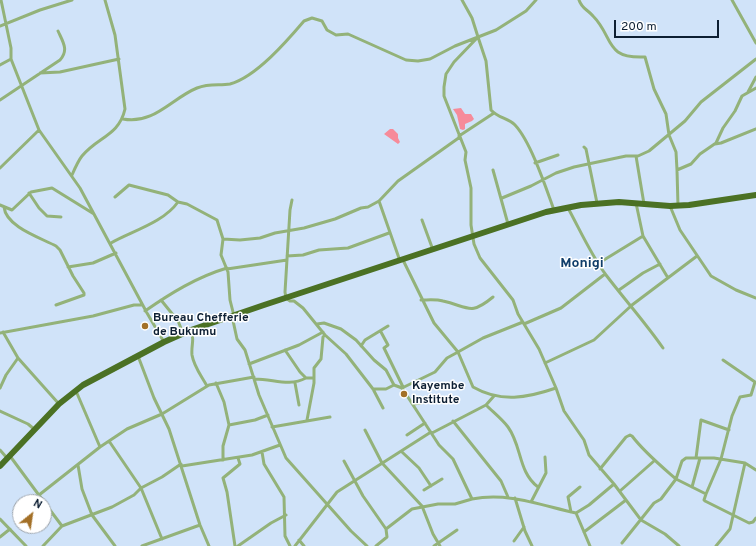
<!DOCTYPE html>
<html>
<head>
<meta charset="utf-8">
<style>
	body { margin:0 }
	#map { position:relative; width:756px; height:546px; overflow:hidden; background:#d0e3f9; font-family:Overpass,sans-serif }
	canvas { display:block }
	.north { position:absolute; left:12px; top:494px; width:40px; height:40px; box-sizing:border-box; background:#fff; border:1px solid #9ea5ad; border-radius:50%; rotate:30deg; font-size:11px; font-weight:700; line-height:16px; text-align:center; color:#0d1f33 }
	.north::after { content:''; display:block; margin:auto; width:14px; height:18px; background:#a37027; clip-path:polygon(50% 0,100% 100%,50% 72%,0 100%) }
	.scale { position:absolute; left:614px; top:20px; width:105px; height:18px; box-sizing:border-box; border:2px solid #0d1f33; border-top:0; padding-left:5px; font-size:12px; line-height:14px; white-space:nowrap; color:#0d1f33; -webkit-text-stroke:3px #fff; paint-order:stroke }
</style>
</head>
<body>
<div id="map">
<canvas width="756" height="546"></canvas>
<div class="north">N</div>
<div class="scale">200 m</div>
</div>
<script>
const ctx = document.querySelector('canvas').getContext('2d');
ctx.lineJoin = 'round';
function fill(path, color) {
  ctx.fillStyle = color;
  ctx.fill(path, 'evenodd');
}
function stroke(path, color, width, dash) {
  ctx.strokeStyle = color;
  ctx.lineWidth = width;
  ctx.lineCap = dash ? 'butt' : 'round';
  ctx.setLineDash(dash || []);
  ctx.stroke(path);
}
function label(font, color, halo, rows, align = 'center') {
  ctx.font = font + ' Overpass,sans-serif';
  ctx.lineWidth = 3;
  ctx.setLineDash([]);
  ctx.textBaseline = 'middle';
  ctx.strokeStyle = halo;
  ctx.fillStyle = color;
  for (const [text, x, y, turn = 0] of rows) {
    ctx.save();
    ctx.translate(x, y);
    ctx.rotate((+turn || 0) * Math.PI / 180);
    ctx.textAlign = isNaN(turn) ? turn : align;
    if (halo) ctx.strokeText(text, 0, 0);
    ctx.fillText(text, 0, 0);
    ctx.restore();
  }
}
const forest = new Path2D(`
	M461,108L465,114H471L474,119L472,121L465,124V129L463,130L460,129L457,115L453,109Z
	M390,129H393L398,134V138L400,142L398,144L384,134Z`);
const street = new Path2D(`
	M1,0L11,48V59L39,130L80,188L147,313L164,342
	M462,0L472,18L478,37L454,62L446,74L444,87V96L466,152L465,160L471,188V225L474,244L480,258L513,300L518,314L539,349L556,388L564,411L584,440L589,455L614,484L641,520L665,534L679,546
	M579,0C582,9 587,9 593,16C614,37 604,59 645,57L654,89L666,114L669,135L676,152L677,170
	M732,0L756,43
	M0,26L40,10L72,0
	M478,37L486,61L491,110C498,118 508,118 515,125C531,142 546,188 554,210
	M0,65L11,59
	M40,73L60,72L119,59
	M748,92L756,77
	M0,100L60,60C69,50 63,42 58,31
	M123,119C154,125 172,98 197,88C210,83 220,86 230,84C256,77 287,41 304,21L312,18L322,21L327,30L336,35L348,34L406,60L418,61L430,59L455,46L496,30L526,11L536,0
	M459,136L494,113
	M715,144L721,143L756,129
	M584,147L586,149L597,203
	M636,156L644,204
	M535,163L558,155
	M0,168L39,130
	M493,170L508,224
	M72,175C75,168 78,161 82,156C97,137 119,136 125,109L115,35L105,0
	M29,193L39,208L47,216L61,217
	M115,197L129,185L168,195L178,202L187,204L217,220L223,239L221,255L228,272L230,300L234,316
	M502,198L531,186L556,173L574,167L626,156H638L649,151L685,121L701,102L756,59
	M292,200L290,210L285,292L286,298L290,301H294L303,308L325,335L346,354L373,389L383,408
	M379,201L400,261
	M636,203L643,236L668,278
	M0,205L12,210L31,192L52,188L94,214
	M670,206L680,230L711,276L736,290L756,298
	M678,206L677,170L691,164L700,154L716,143L723,128L735,111L742,96L756,88
	M4,207C6,227 41,238 56,246L60,250L73,276L84,293V295L56,305
	M568,208C580,230 591,255 606,275C625,300 645,322 663,348
	M422,220L433,250
	M223,239L240,240L260,238L275,233L304,228L335,219L361,208L368,207L379,201L398,181L460,137
	M111,243C132,231 163,223 178,202
	M287,256L303,255L319,250L348,248L389,233
	M403,260L434,323L458,352L473,387C501,403 527,398 556,388
	M599,263L643,236
	M68,267L93,263L116,253
	M227,269L287,260
	M619,290L643,273L660,264
	M161,300L178,321L183,333
	M421,300C428,300 436,299 443,301C469,307 470,316 493,297
	M145,311C171,293 197,277 227,268
	M232,316L237,339L245,350L259,395L286,458L351,531L367,546
	M317,324L324,323L341,329L356,340L374,360L386,370L394,385L402,388L435,372L447,358L458,352
	M524,324L561,308L605,274
	M191,330C195,338 191,345 192,355C194,367 201,375 207,386
	M3,332L18,358L59,404
	M381,332L388,345L384,348L403,387
	M0,333L93,316L134,305H142
	M361,346L365,340L388,326
	M285,350L300,372L306,378H314
	M458,352L483,338L523,322
	M138,356L154,398L169,429L200,525L209,546
	M545,363L594,340L632,305L697,256
	M249,364L299,345L323,332
	M255,379C274,379 289,387 306,378
	M216,383L224,402L229,425
	M295,383L299,405
	M0,388L6,375L18,358
	M402,388L439,445L453,459L472,499C508,492 540,505 576,513L590,546
	M373,389H386L394,385
	M76,391L100,447
	M414,404L432,401L450,400
	M486,405C493,412 502,419 508,427C522,446 518,472 538,487
	M0,411L28,424L34,429
	M307,420L314,383V368L321,359L323,337L325,335
	M453,421L501,481L508,497
	M272,427L330,417
	M365,430L382,463L422,506L433,534L440,546
	M432,433L486,405L494,396
	M407,435L425,423
	M109,441L141,488L162,539
	M0,450L7,458
	M262,452L264,464L284,497L285,536L290,546
	M402,452L419,468L431,486
	M10,456L44,502
	M696,458L701,420L729,430
	M223,460V446L229,425L255,420L268,415
	M344,461L363,496L386,529L387,537L376,546
	M78,465L82,489L92,515L115,546
	M182,466L252,455L280,445
	M600,469L626,437L630,435L632,436C645,453 660,465 676,479L682,461L686,458H714L745,463L756,470
	M692,487L700,458
	M424,490L442,479
	M620,491L654,461
	M706,494L721,459L732,416L740,397L751,395L755,382L723,360
	M39,495L100,447L127,429L162,414L209,385L254,377
	M515,498L525,531L532,546
	M44,502L62,526
	M531,502L546,473L545,457
	M571,512L568,497L580,487
	M576,513L589,505L614,484
	M0,519L26,546
	M386,529L412,509L438,504H455L472,499
	M584,532L626,500
	M0,537L10,529
	M299,540L304,546
	M514,541L524,527
	M622,543L654,503L661,499L676,479L706,494L704,500L705,501L749,523L753,522L756,518
	M43,546L62,526L112,507L134,495L141,488L162,477L181,464
	M142,546L200,525
	M235,546L227,492L223,478L240,464L238,458
	M238,546L271,523L286,515
	M295,546L337,492L431,432
	M434,546L457,530
	M716,546L730,529L745,463`);
const highway = new Path2D(`
	M0,466L59,404L83,385L164,342L191,330L264,305L546,212L581,205L619,202L670,206L689,205L756,195`);
const markers = [
	[145,326,4,"#a37027"],
	[404,394,4,"#a37027"]
];
const poiNames = [
	["Bureau Chefferie",153,319],
	["de Bukumu",153,333],
	["Kayembe",412,387],
	["Institute",412,401]
];
const quarterNames = [
	["Monigi",582,264]
];
fill(forest, '#f68b9a');
stroke(street, '#93b279', 3);
stroke(highway, '#4b7124', 6);
for (const [x, y, r, color] of markers) {
  const dot = new Path2D();
  dot.arc(x, y, r, 0, 2 * Math.PI);
  ctx.fillStyle = color;
  ctx.fill(dot);
  stroke(dot, '#fff', 1.5);
}
label('bold 12px', '#0d1f33', '#fff', poiNames, 'left');
label('bold 14px', '#113e6a', '#fff', quarterNames);
</script>
</body>
</html>
